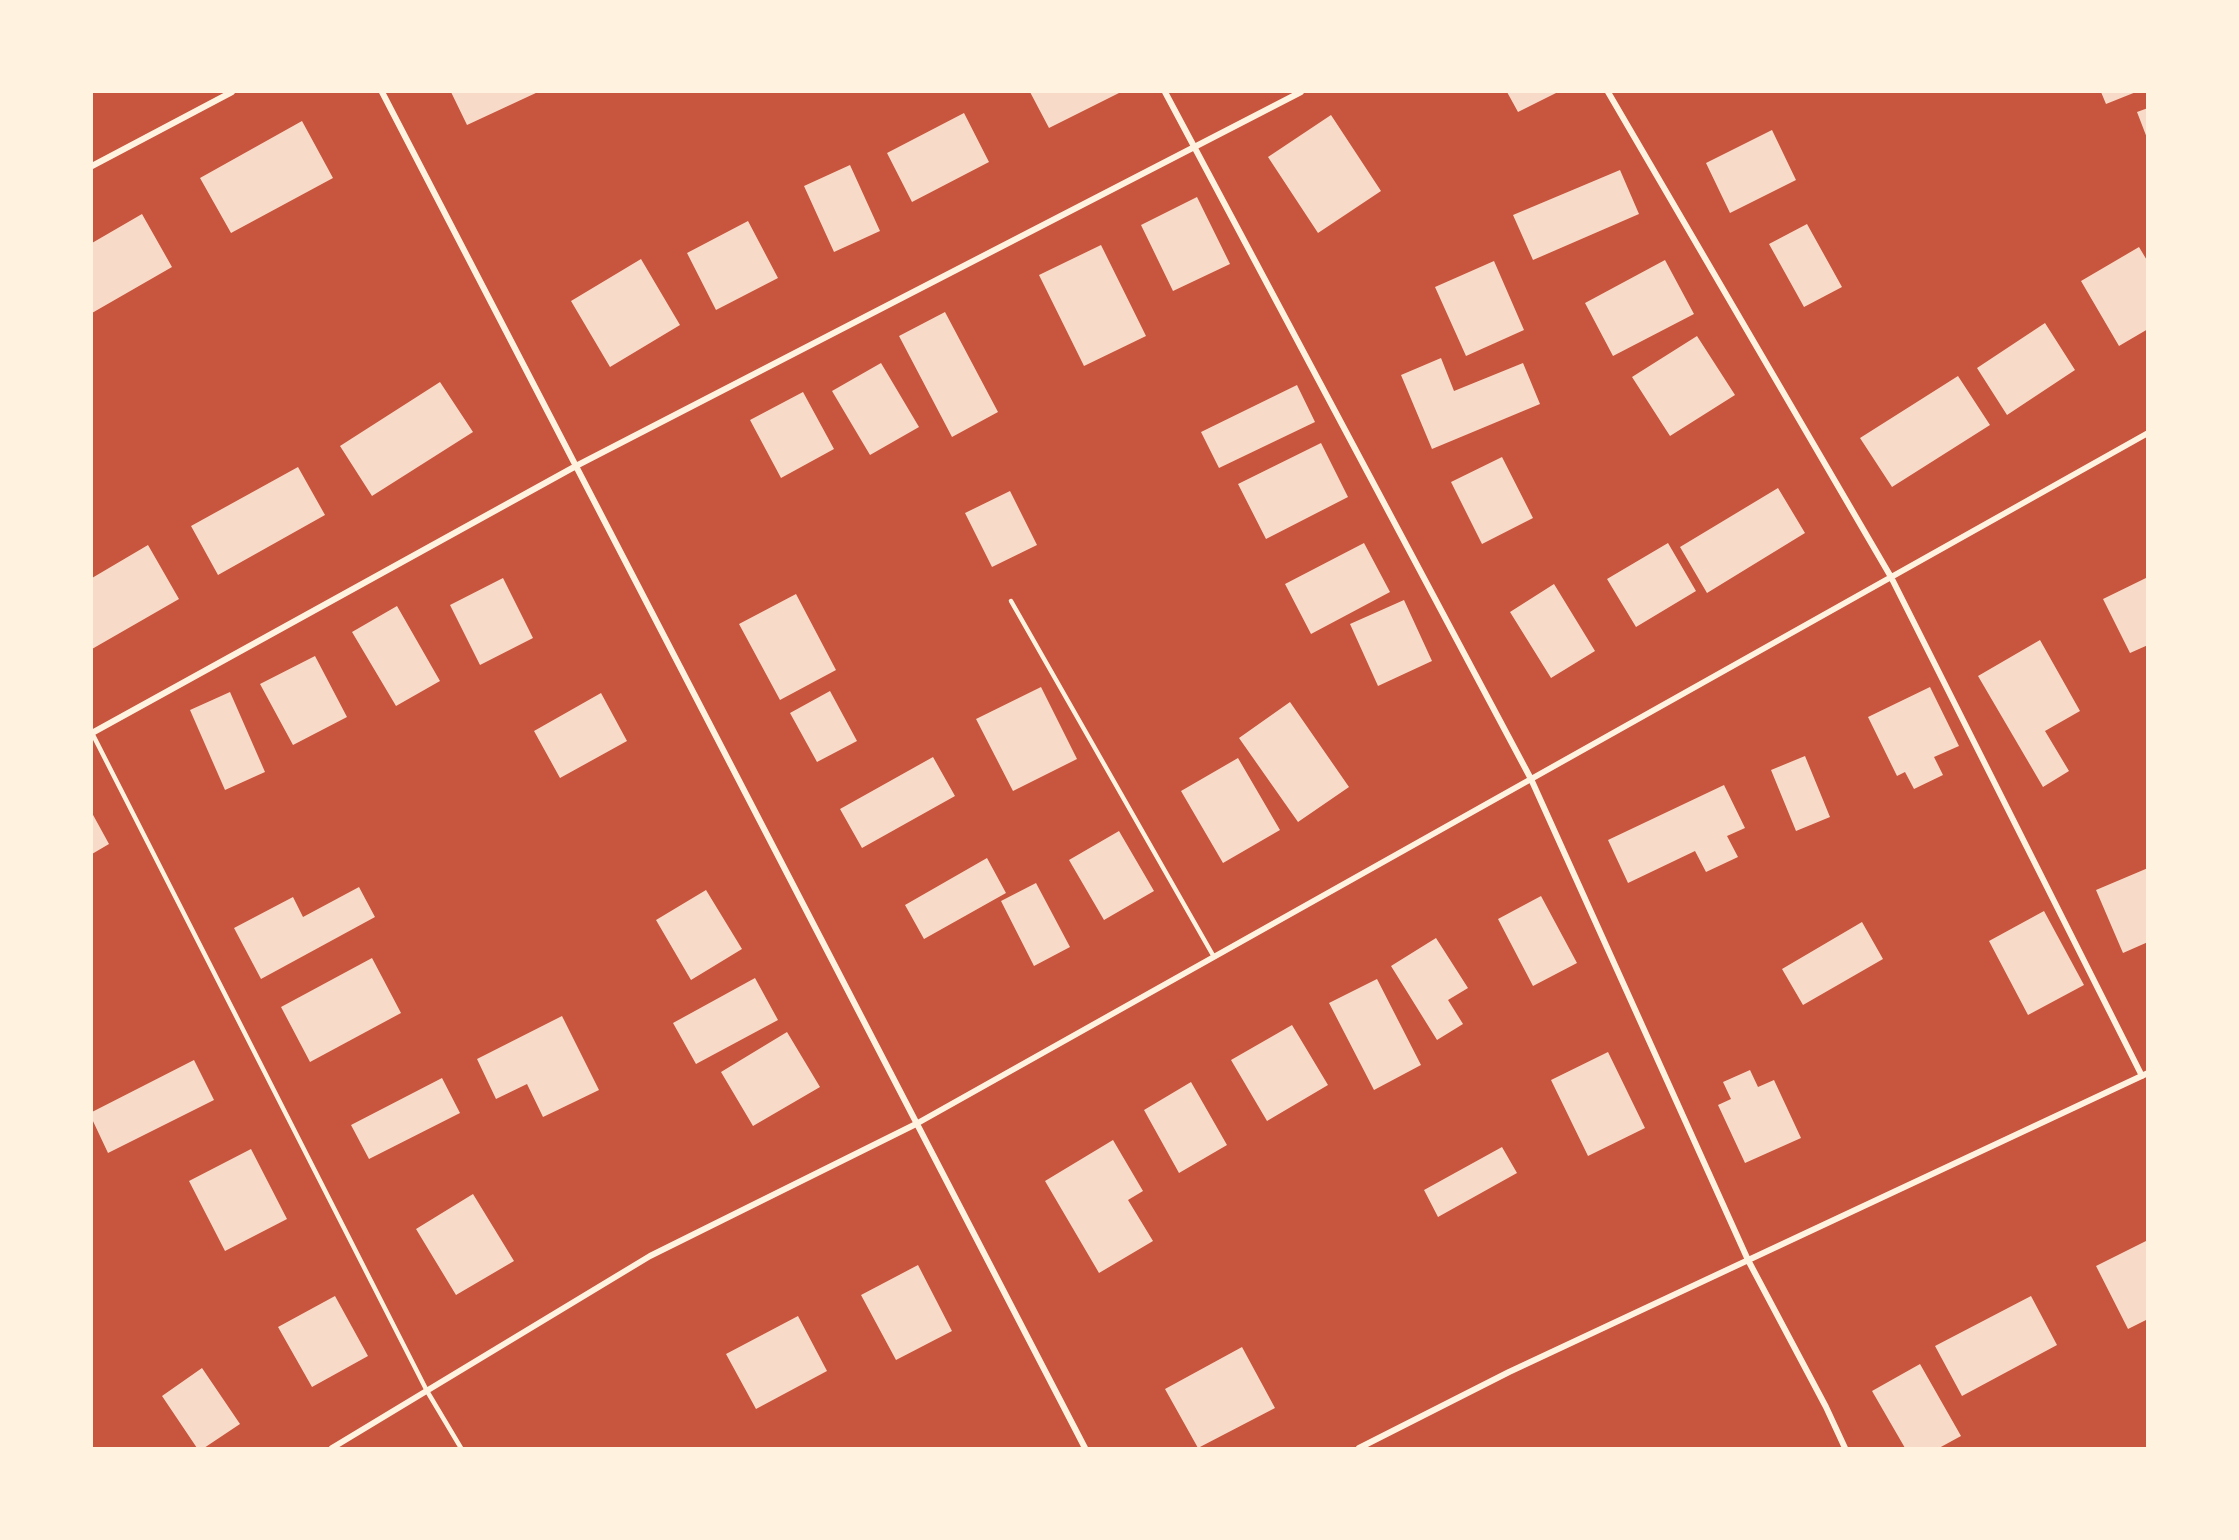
<!DOCTYPE html>
<html>
<head>
<meta charset="utf-8">
<style>
	body { margin:0 }
	#map { position:relative; width:2239px; height:1540px; overflow:hidden; background:#c8553d; font-family:"DejaVu Sans",sans-serif }
	canvas { display:block }
	.frame { position:absolute; inset:0; border:93px solid #fff3e0; pointer-events:none }
</style>
</head>
<body>
<div id="map">
<canvas width="2239" height="1540"></canvas>
<div class="frame"></div>
</div>
<script>
const ctx = document.querySelector('canvas').getContext('2d');
ctx.lineJoin = 'round';
function fill(path, color) {
  ctx.fillStyle = color;
  ctx.fill(path, 'evenodd');
}
function stroke(path, color, width, dash) {
  ctx.strokeStyle = color;
  ctx.lineWidth = width;
  ctx.lineCap = dash ? 'butt' : 'round';
  ctx.setLineDash(dash || []);
  ctx.stroke(path);
}
const building = new Path2D(`
	M451,92H538L467,125Z
	M1030,92H1121L1049,128Z
	M1507,92H1558L1518,112Z
	M2101,92H2136L2106,104Z
	M2148,108V138H2147L2137,112Z
	M964,113L989,162L912,202L887,153Z
	M1331,115L1381,191L1318,233L1268,157Z
	M302,121L333,178L231,233L200,178Z
	M1772,130L1796,180L1730,213L1706,163Z
	M850,165L880,231L834,252L804,186Z
	M1620,170L1639,214L1533,260L1513,215Z
	M1197,197L1230,264L1173,291L1141,225Z
	M142,214L172,267L92,313V243Z
	M748,221L778,278L716,310L687,253Z
	M1807,224L1842,287L1804,307L1769,244Z
	M1101,245L1146,336L1084,366L1039,275Z
	M2139,247L2148,262V329L2119,346L2081,281Z
	M641,259L680,325L610,367L571,301Z
	M1665,260L1694,314L1613,356L1585,303Z
	M1494,261L1524,330L1466,356L1435,287Z
	M945,312L998,412L952,437L899,336Z
	M2045,323L2075,370L2007,415L1977,368Z
	M1697,336L1735,395L1670,436L1632,377Z
	M1441,358L1454,391L1523,363L1540,404L1432,449L1401,375Z
	M881,363L919,427L870,455L832,391Z
	M1958,376L1990,425L1892,487L1860,438Z
	M440,382L473,432L372,496L340,446Z
	M1297,385L1315,422L1219,468L1201,432Z
	M803,392L834,449L781,478L750,420Z
	M1321,443L1348,497L1266,539L1238,484Z
	M1502,457L1533,518L1482,544L1451,482Z
	M298,467L325,515L218,575L191,526Z
	M1778,488L1805,533L1707,593L1680,547Z
	M1010,491L1037,545L992,567L965,513Z
	M1364,543L1390,592L1311,634L1285,584Z
	M1668,543L1696,591L1636,627L1607,579Z
	M148,545L179,599L92,649V578Z
	M2148,577V645L2130,653L2103,599Z
	M503,578L533,638L480,665L450,605Z
	M1554,584L1595,651L1551,678L1510,612Z
	M796,594L836,670L780,700L739,624Z
	M1404,600L1432,661L1378,686L1350,624Z
	M397,606L440,681L396,706L352,632Z
	M2040,640L2080,711L2045,731L2069,771L2043,787L1978,676Z
	M315,656L347,717L293,745L260,684Z
	M1041,687L1077,759L1013,791L976,719Z
	M1930,687L1959,746L1934,757L1943,775L1914,789L1905,772L1897,776L1868,717Z
	M830,691L857,741L817,762L790,713Z
	M230,692L265,772L225,790L190,710Z
	M601,693L627,741L560,778L534,731Z
	M1290,702L1349,787L1298,822L1239,738Z
	M1805,756L1830,817L1796,831L1771,770Z
	M933,757L955,796L862,848L840,809Z
	M1238,758L1280,830L1223,863L1181,791Z
	M1724,785L1745,828L1727,836L1738,857L1706,872L1695,851L1628,883L1608,840Z
	M92,813L109,844L92,854Z
	M1119,831L1154,891L1104,920L1069,860Z
	M987,858L1006,893L924,939L905,905Z
	M2148,868V942L2123,953L2096,890Z
	M1036,883L1070,947L1034,966L1001,901Z
	M359,887L375,917L261,979L234,928L293,897L303,917Z
	M706,890L742,949L691,980L656,920Z
	M1541,896L1577,963L1533,986L1498,919Z
	M2044,911L2084,985L2028,1015L1989,941Z
	M1862,922L1883,959L1803,1005L1782,969Z
	M1436,938L1468,988L1448,1000L1463,1024L1437,1040L1391,966Z
	M372,958L401,1013L310,1062L281,1007Z
	M755,978L778,1020L696,1064L673,1023Z
	M1377,979L1421,1065L1374,1090L1329,1003Z
	M562,1016L599,1090L543,1117L527,1084L496,1099L477,1059Z
	M1292,1025L1328,1085L1267,1121L1231,1060Z
	M787,1032L820,1087L753,1126L721,1072Z
	M1608,1052L1645,1128L1588,1156L1551,1080Z
	M194,1060L214,1100L108,1153L92,1119V1112Z
	M1750,1070L1758,1087L1774,1080L1801,1138L1745,1163L1718,1105L1731,1099L1723,1082Z
	M442,1078L460,1113L369,1159L351,1125Z
	M1191,1082L1227,1145L1179,1173L1144,1110Z
	M1113,1140L1143,1191L1128,1200L1153,1241L1099,1273L1045,1181Z
	M1502,1147L1517,1173L1438,1217L1424,1190Z
	M251,1149L287,1219L225,1251L189,1181Z
	M473,1194L514,1261L456,1295L416,1229Z
	M2148,1240V1319L2128,1329L2096,1266Z
	M918,1265L952,1331L896,1360L861,1295Z
	M335,1296L368,1356L312,1387L278,1327Z
	M2031,1296L2057,1345L1962,1396L1935,1346Z
	M798,1316L827,1371L756,1409L726,1354Z
	M1242,1347L1275,1408L1198,1448L1165,1389Z
	M1920,1364L1961,1436L1939,1448H1905L1872,1391Z
	M202,1368L240,1424L204,1448H197L162,1396Z`);
const service = new Path2D(`
	M1011,601L1214,957
	M92,733L427,1391L461,1448`);
const minor = new Path2D(`
	M382,92L1085,1448
	M1165,92L1531,779L1748,1260L1826,1407L1845,1448
	M1608,92L1891,577L2142,1076
	M92,166L232,92
	M92,733L576,466L1301,92
	M332,1448L650,1256L916,1124L2148,433
	M1359,1448L1509,1372L2148,1073`);
fill(building, '#f7dbc8');
stroke(service, '#fff3e0', 4.5);
stroke(minor, '#fff3e0', 6);
</script>
</body>
</html>
